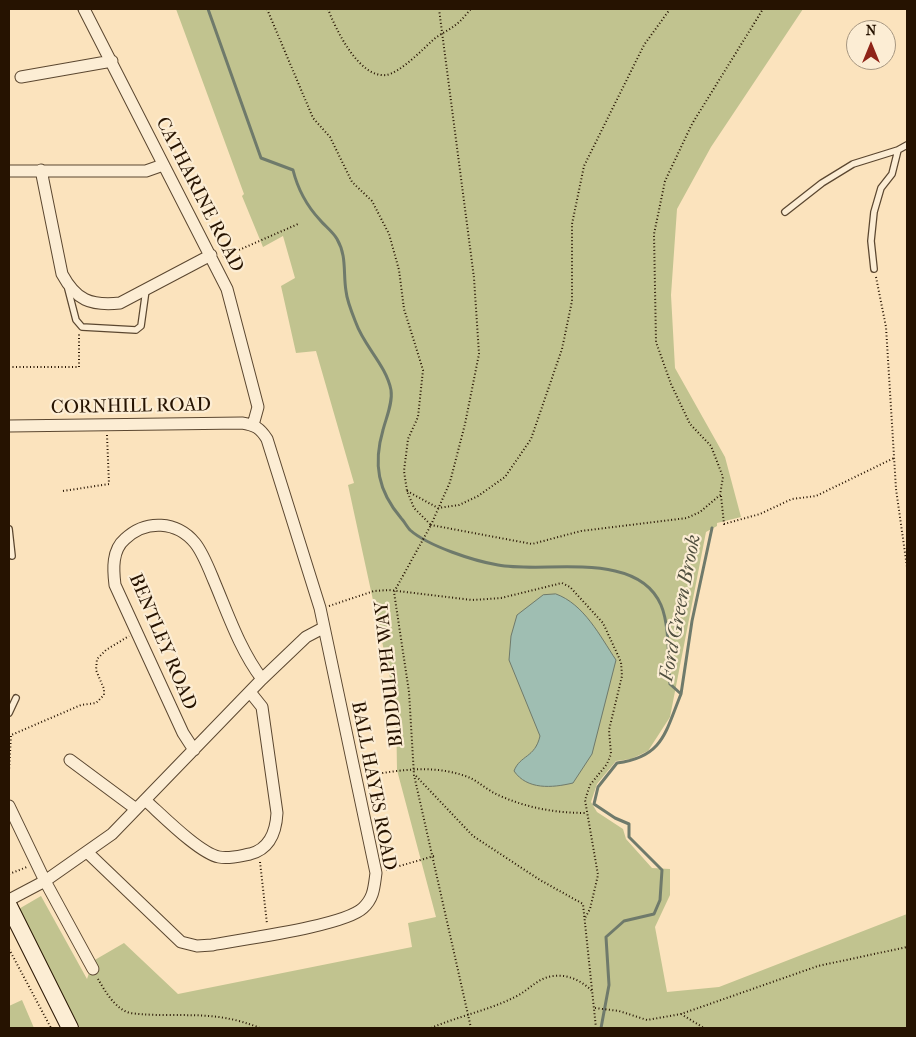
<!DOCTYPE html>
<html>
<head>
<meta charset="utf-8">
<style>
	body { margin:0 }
	#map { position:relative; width:916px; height:1037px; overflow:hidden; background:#fbe3bd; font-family:"IM FELL French Canon",serif }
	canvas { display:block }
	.frame { position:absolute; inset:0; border:10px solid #261301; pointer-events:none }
	.north { position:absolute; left:846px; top:20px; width:50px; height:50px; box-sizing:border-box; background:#fcedd4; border:1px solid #a69680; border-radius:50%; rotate:0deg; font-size:14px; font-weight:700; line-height:20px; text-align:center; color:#261301 }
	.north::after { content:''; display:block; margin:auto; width:18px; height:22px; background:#8f2418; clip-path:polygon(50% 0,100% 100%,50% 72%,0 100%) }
</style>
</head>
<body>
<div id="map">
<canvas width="916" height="1037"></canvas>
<div class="frame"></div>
<div class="north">N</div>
</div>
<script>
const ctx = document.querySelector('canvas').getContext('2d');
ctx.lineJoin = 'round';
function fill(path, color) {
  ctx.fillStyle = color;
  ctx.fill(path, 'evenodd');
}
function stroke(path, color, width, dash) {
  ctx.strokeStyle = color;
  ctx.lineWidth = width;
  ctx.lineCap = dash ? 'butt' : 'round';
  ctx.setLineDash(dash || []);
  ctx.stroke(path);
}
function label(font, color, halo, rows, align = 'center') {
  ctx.font = font + ' "IM FELL French Canon",serif';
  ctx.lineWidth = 4.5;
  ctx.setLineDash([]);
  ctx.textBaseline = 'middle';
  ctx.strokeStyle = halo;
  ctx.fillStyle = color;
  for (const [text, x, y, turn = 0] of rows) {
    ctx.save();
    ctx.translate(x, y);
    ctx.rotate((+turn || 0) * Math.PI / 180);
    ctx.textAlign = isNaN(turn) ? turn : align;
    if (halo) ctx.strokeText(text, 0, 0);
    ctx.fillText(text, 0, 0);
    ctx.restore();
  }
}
const green = new Path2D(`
	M176,9H803L711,147L677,209L671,295L675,368L725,457L741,517L717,523V526L706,532L670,717L648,751L631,759L616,761L597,784L591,802L597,812L623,829L626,839L652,868L670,869V895L655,927L667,992L719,987L907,914V1028H80L17,910L41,896L87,979L93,961L124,943L178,994L412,947L408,923L436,917L397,770L396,706L348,485L354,483L316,351L296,353L281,286L295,278L283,236L263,247L242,196L244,194Z
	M22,1000L34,1028H9V1006Z`);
const water = new Path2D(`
	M556,594C584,604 600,636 616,660L592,754L573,783C552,788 527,790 514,771C520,755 535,758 540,736L509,660L511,636L517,615L543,595Z`);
const stream = new Path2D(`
	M208,9L261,158L293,170C298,190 306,205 320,220C325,226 333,232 337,239C347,256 343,273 346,291C347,301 352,313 356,323C364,346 386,365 391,390C393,403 386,418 383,430C373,464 378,491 401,518C404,521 407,527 410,530C428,546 474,561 498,565C545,574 637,549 661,605C670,626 668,662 670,684L681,694C665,733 663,757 617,763L598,787L594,804L615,818L629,824V837L662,870L660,900L654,914L624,921L606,937L609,985L601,1028
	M681,694L692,621L712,528`);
const path = new Path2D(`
	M267,9L313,118L330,137L352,182L372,201L389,234L399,270L404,309L423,370L418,417L408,439L404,471L407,491L414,508L431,525L394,592L409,692L414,775L471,1028
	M328,9C336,30 359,78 386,75C400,73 422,50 433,40C441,33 450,30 458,23C463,19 467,13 471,9
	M439,9L474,278L479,354L465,424L450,482L431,525L532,544L581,531L687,518L700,512L720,495L723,477L711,446L690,424L671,384L656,342L654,234L665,181L692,124L763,9
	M223,257L298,224
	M876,277L886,327L896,489L907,567
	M9,367H79V334
	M63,491L109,484L107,435
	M407,491L438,508L459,505L478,496L505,477L531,439L562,349L572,301V224L584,166L644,45L670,9
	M721,496L724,524L760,514L792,499L816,496L894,458
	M329,606L374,591L389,590L472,600L501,598L562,583L570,587L603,623L621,662L622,676L609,730L611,754L607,764L590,785L585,800L598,875L590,909L585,918
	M9,736L81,705L96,703L104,695V689L96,670L97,659L106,650L129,636
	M9,772L11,735
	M365,776C399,770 434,764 468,777C478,781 487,790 498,795C527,808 555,813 587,813
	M416,776L473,836L540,880L583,904L596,1028
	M260,862L267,924
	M386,870L434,856
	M9,874L27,867
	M9,949L51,1028
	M98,979C105,991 115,1009 130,1013C179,1019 210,1008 260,1028
	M595,1008L619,1011L647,1020L681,1014L818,966L907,947
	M681,1014L704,1028
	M431,1028C459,1016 490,1010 517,996C530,989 539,977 554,976C568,974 582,981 592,991`);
const lane = new Path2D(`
	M785,212L822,183L853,164L898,150
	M874,269L871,241L874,212L881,188L892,174L898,150L907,145
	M68,289L76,320L82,327L136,330L141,326L146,290
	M9,529L12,556
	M9,713L16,698`);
const street = new Path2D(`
	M84,9L227,289L258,407L253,425
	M21,77L112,61
	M41,170L62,274C76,300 90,306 120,303L211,255
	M9,171H146L163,165
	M9,426L242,423C255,425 260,428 267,439L320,608L376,873C374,887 374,898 363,908C344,926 243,939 212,945L197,946L181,942L87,852
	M194,750L183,733L115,585C113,569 112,550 125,539C146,519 177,521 195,543C203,553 209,569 214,581C228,614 240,650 262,679
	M70,760L136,809
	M145,800C162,815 199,853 219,857C230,859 239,856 250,854C270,849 276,832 277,813L262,707L250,692
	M9,806L45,881L93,969
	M9,900L45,881L112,834L262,679L306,637L323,628`);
const secondary = new Path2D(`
	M9,906L70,1028`);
const streetNames = [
	["CATHARINE ROAD",199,195,63],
	["CORNHILL ROAD",131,407,-1],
	["BENTLEY ROAD",162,642,67],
	["BIDDULPH WAY",390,674,-96],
	["BALL HAYES ROAD",373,786,79]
];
const waterNames = [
	["Ford Green Brook",681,608,-79]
];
fill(green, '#c1c38f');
fill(water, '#9fbeb2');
stroke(water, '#6f7a6b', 1);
stroke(stream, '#6f7a6b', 3);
stroke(lane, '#5b4730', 8);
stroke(street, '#5b4730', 13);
stroke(secondary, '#261301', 18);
stroke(path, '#261301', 2, [1, 2.5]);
stroke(lane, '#fcedd4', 5.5);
stroke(street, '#fcedd4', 11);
stroke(secondary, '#fcedd4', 16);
label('19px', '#261301', '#fcedd4', streetNames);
label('italic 20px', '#504f3f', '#fcedd4', waterNames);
</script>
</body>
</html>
